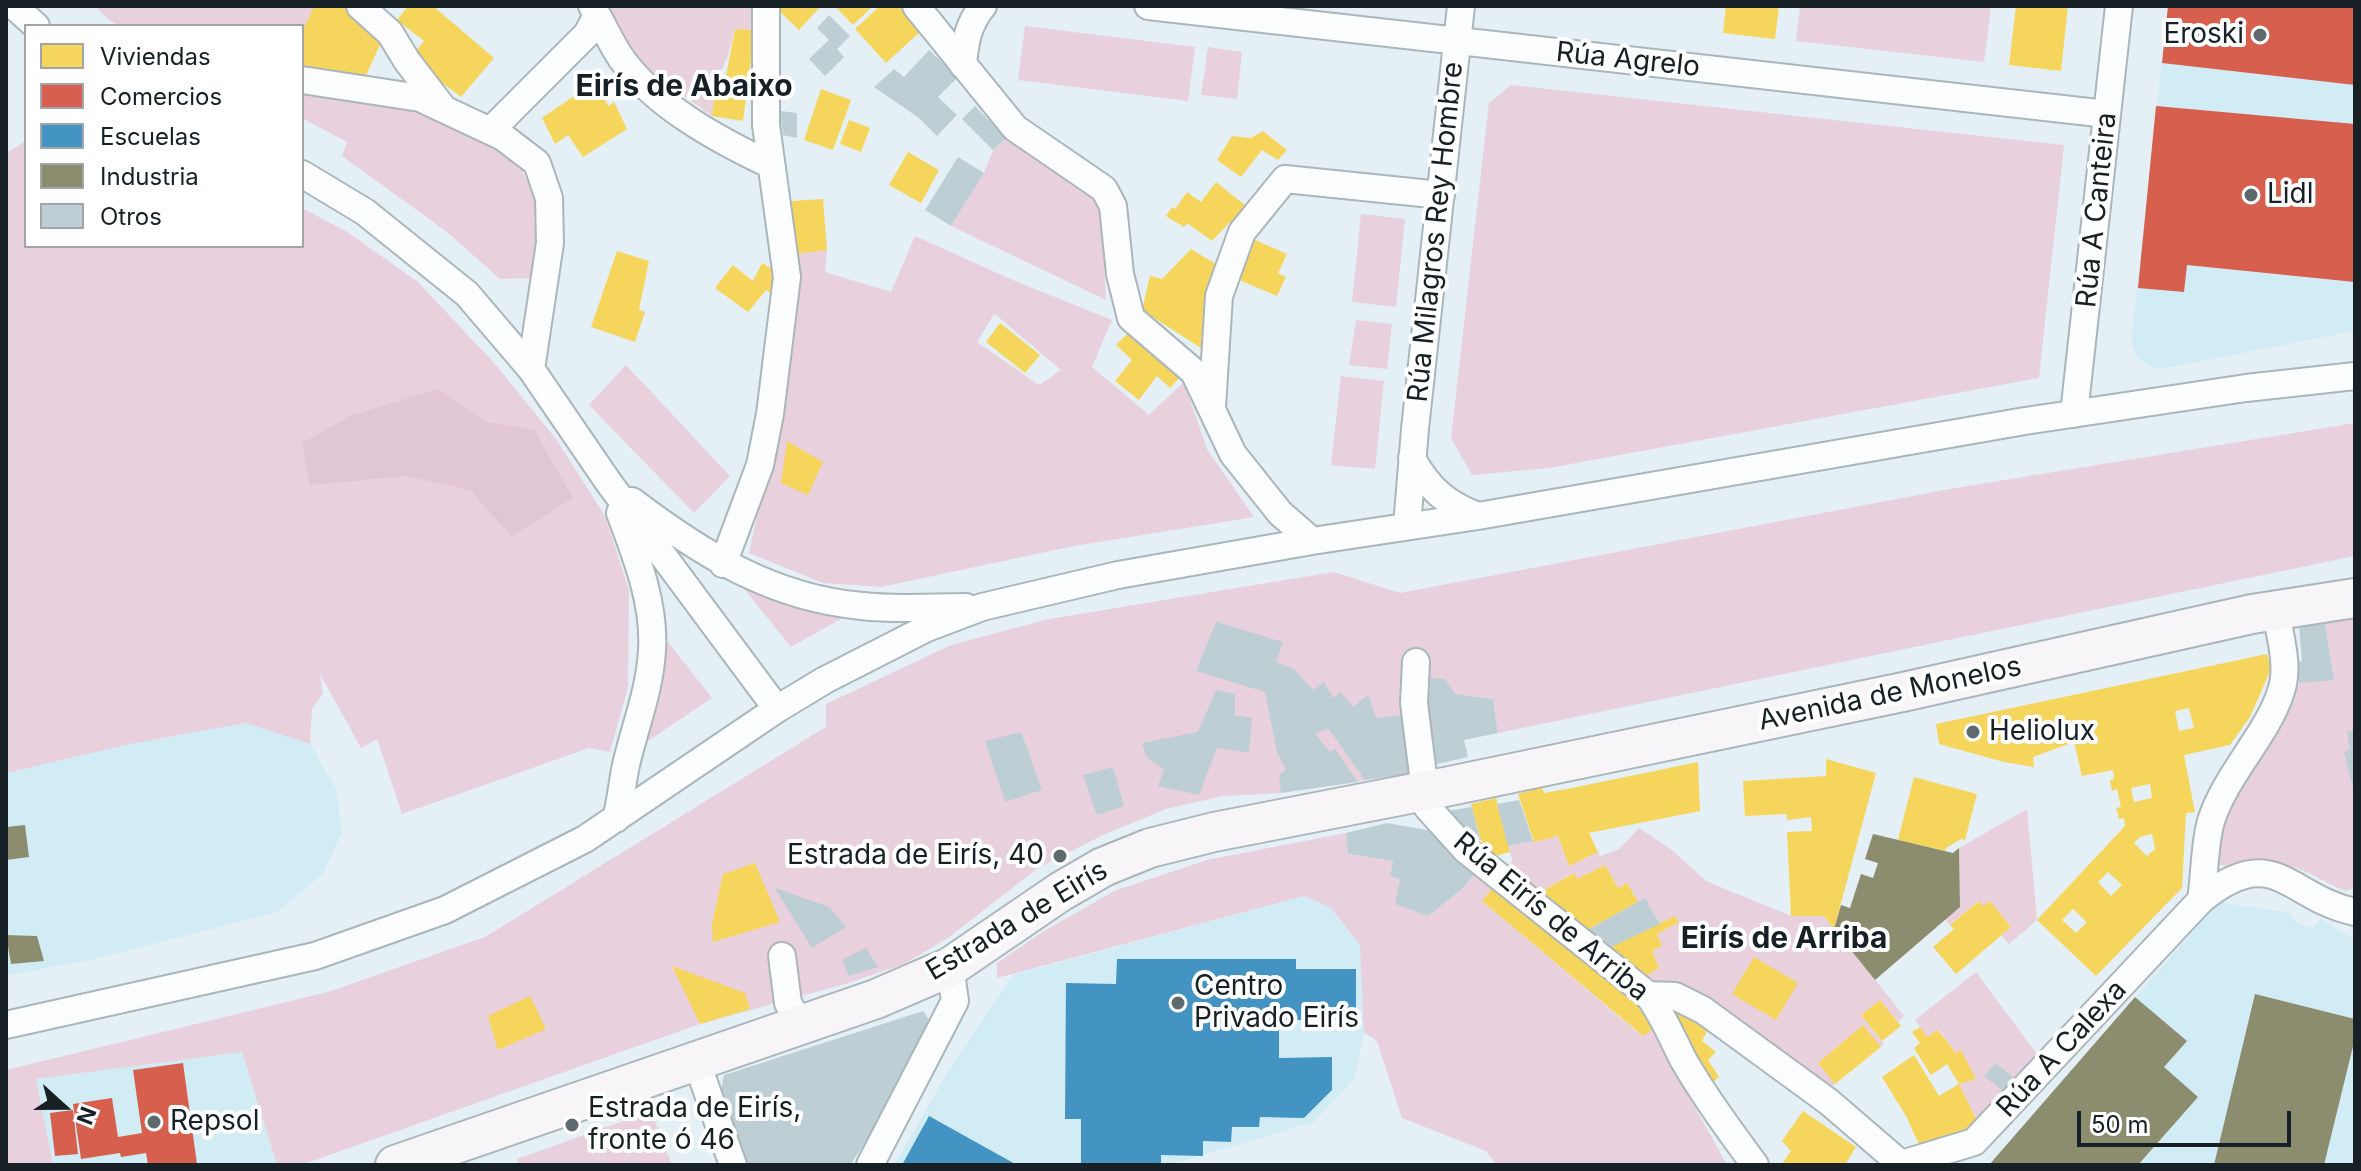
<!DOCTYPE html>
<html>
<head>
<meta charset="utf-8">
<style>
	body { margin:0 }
	#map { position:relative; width:2361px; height:1171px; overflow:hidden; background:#e4f0f5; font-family:Inter,sans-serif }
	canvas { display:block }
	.frame { position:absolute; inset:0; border:8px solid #162025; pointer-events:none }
	.legend { position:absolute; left:24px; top:24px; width:280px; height:224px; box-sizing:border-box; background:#fff; border:2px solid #a2a6a8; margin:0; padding:10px 14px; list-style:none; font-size:24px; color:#162025 }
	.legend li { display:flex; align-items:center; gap:16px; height:40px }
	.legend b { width:40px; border:2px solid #a2a6a8 }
	.north { position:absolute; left:24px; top:1067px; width:80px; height:80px; -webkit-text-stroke:6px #fff; paint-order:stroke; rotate:111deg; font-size:22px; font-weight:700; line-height:32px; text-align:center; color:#162025 }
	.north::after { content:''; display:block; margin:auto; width:28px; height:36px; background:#162025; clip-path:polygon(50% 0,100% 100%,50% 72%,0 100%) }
	.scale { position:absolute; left:2077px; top:1111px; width:214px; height:36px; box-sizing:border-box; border:4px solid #162025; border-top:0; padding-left:10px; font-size:24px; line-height:28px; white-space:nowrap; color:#162025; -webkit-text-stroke:6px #fff; paint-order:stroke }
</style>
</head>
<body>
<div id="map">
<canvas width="2361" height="1171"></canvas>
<div class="frame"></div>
<ul class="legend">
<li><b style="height:22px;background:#f6d55c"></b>Viviendas</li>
<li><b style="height:22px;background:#d6604d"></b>Comercios</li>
<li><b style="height:22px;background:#4393c3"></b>Escuelas</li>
<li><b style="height:22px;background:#8c8c6e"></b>Industria</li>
<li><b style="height:22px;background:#beced5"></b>Otros</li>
</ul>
<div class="north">N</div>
<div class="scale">50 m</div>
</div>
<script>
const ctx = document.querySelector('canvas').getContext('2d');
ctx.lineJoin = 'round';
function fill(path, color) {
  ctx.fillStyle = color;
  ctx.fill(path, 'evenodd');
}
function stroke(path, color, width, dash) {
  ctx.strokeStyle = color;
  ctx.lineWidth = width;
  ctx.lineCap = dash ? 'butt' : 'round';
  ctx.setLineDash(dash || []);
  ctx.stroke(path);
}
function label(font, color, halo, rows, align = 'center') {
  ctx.font = font + ' Inter,sans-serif';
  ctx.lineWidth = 8;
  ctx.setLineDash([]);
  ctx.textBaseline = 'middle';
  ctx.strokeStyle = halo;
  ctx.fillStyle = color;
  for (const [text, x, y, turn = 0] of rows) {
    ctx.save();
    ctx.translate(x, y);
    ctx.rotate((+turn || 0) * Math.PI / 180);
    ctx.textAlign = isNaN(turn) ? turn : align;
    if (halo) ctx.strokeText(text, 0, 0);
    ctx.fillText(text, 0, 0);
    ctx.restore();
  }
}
const built = new Path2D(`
	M2168,6H2355V331L2166,368H2154L2138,358L2131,342Z
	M247,723L310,744L336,789L342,832L323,874L277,912L99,958L6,976V773L135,743Z
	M1304,896L1330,907L1360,945L1364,1032L1355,1078L1314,1122L1169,1165H894L949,1070L1013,975Z
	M2219,902L2289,913L2297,923L2313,928L2321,919L2355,940V1165H1989Z
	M242,1052L277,1165H53L35,1079Z`);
const green = new Path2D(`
	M95,6H315L302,35V26H120L109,20Z
	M602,6H758L755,30L735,29L728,55L717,81L712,116L632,58Z
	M1800,6H1991L1984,62L1796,41Z
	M1025,26L1195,47L1188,101L1018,80Z
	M1208,47L1242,52L1237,99L1201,95Z
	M1511,85L2064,145L2039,378L1549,468L1472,475L1451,438L1489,103Z
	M302,94L413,110L475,134L516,160L539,201L533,278L500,279L447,232L342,156L347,142L302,118Z
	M1006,138L1101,204L1106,300L951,226L984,173L993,150Z
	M26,141V246H302V208L349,233L418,282L495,364L556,439L605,516L629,590L628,687L610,752L589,748L402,814L377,739L361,748L320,674L323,693L312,709L310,744L246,723L135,743L6,773V153Z
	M1361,214L1405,219L1396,307L1352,302Z
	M915,236L1015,281L1112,320L1092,367L1149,415L1184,382L1207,449L1254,517L1074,546L881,587L823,583L749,553L775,434L800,285L796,254L827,250L825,272L891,292ZM994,314H995L1061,370L1039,385L977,342Z
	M1356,320L1392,324L1387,369L1349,365Z
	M626,365L730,476L694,513L589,405Z
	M1341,376L1384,381L1375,469L1331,465Z
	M2355,423V556L1498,733L1493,699L1455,694L1426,706L1437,764L1415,773L1281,793L1223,796L1166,809L1103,835L1038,868L948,938L904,964L845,984L700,1024L301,1165H277L242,1052L36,1079L53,1165H6V1070L328,992L485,937L826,727V704L951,645L1049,619L1334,572L1400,593L1950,489Z
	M741,585L848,615L791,647Z
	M2355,618V888L2346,891C2324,883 2306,868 2282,864C2261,860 2240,869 2219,865L2215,860C2218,806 2273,733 2299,683L2334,679L2325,622Z
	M661,633L712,698L642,745Z
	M2027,809L2037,920L2009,944L2001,935L2011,927L1990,901L1983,906L1978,901L1950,925L1945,919L1960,907L1959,848Z
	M1639,828L1672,850L1706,881L1791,916H1824L1904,1016L1898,1022L1880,1000L1861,1015L1884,1044L1881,1047L1862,1026L1818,1063L1835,1084L1828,1091L1641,979L1659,968L1652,951L1662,946L1657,934L1679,922L1675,916L1660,924L1645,898L1638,902L1627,883L1618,888L1605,865L1577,879L1573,873L1540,892L1508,865L1513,862L1508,846L1558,836L1569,866L1598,852L1600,856L1619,849Z
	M1346,833L1348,854L1393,861L1390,876L1400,880L1396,904L1428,916L1461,890L1478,870L1497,883L1482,901L1642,1036L1652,1030L1727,1165H1497L1486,1151L1402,1118L1377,1041L1364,1032L1360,945L1330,907L1304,896L997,978V963L1041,933L1114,891L1207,860Z
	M1976,972L2039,1057L1978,1123L1959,1084L1975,1079L1961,1051L1956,1053L1939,1030L1927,1037L1915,1020Z
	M651,1111L672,1165H519L517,1159Z`);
const forest = new Path2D(`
	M438,389L486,422L534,430L573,498L512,536L470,490L406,476L310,485L302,443L350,416Z`);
const homes = new Path2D(`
	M314,6H345L344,8L385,34L362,84L302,73V33Z
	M408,6H433L494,58L461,97L410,58L424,41L397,20Z
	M779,6H821L799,30L777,9Z
	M835,6H873L853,25Z
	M880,6H898L921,31L886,63L855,29Z
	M1726,6H1779L1775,39L1723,33Z
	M2016,6H2068L2061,71L2009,65Z
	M735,29L755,30L743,121L712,116L717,80L725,81Z
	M593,83L609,106L614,102L627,129L583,157L568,135L555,144L542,118Z
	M821,89L851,100L833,150L804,140Z
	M849,120L870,128L861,152L840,144Z
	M1263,131L1287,150L1278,160L1262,150L1241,177L1217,160L1232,136L1251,138Z
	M908,152L939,170L921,203L889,185Z
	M1216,182L1251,210L1238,229L1230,222L1212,241L1187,223L1184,227L1166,216L1172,207L1175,209L1187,192L1201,202Z
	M823,199L827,250L796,254L791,201Z
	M1253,239L1287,254L1278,273L1286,277L1277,296L1237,279Z
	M1191,249L1219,266L1205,294L1201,348L1142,310L1150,276L1162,279Z
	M617,251L649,261L639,310L645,312L635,342L591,327Z
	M762,263L784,275L778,298L766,290L748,312L715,288L733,265L753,281Z
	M1000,323L1040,355L1025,373L986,342Z
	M1131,330L1182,375L1170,388L1157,376L1139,400L1115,381L1132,360L1116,345Z
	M787,441L823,462L808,495L781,483Z
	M2267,654L2271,669L2250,717L2230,745L2184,755L2195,812L2186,813L2182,888L2096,976L2037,920L2125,826L2124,818L2119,819L2116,808L2121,807L2117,789L2112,791L2110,780L2114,779L2113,770L2082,776L2074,742L2033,757L2034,767L2004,762L1939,744L1936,724ZM2189,708L2194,728L2179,731L2175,711ZM2150,784L2152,798L2134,802L2131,788ZM2152,834L2155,849L2147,856L2134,843L2140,837ZM2108,872L2122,885L2111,896L2098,882ZM2073,909L2087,922L2076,933L2062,920Z
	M1826,759L1876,773L1834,929L1824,916H1791L1787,832L1812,831L1811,817L1787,820V814L1745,816L1743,781L1826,776Z
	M1698,762L1700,811L1589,833L1598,852L1569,866L1558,836L1534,842L1518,794L1542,787L1544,793L1572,788Z
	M1914,777L1977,794L1965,840L1961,839L1946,848L1945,851L1898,840Z
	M1496,798L1510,852L1495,856L1489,850L1484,852L1471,804Z
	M755,863L780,922L713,942L712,925L723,874Z
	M1605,865L1618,888L1627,883L1638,902L1584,932L1540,892L1574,873L1577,879Z
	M1497,883L1634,998L1652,1030L1643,1036L1482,901Z
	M1979,901L1983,906L1990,901L2011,927L1956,974L1933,947L1954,929L1950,925Z
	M1675,916L1679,922L1657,934L1662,946L1652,951L1659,968L1641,979L1611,947Z
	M1754,957L1798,983L1776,1020L1732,994Z
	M672,966L745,993L750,1009L700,1024Z
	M530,996L546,1029L498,1050L488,1016Z
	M1880,1000L1901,1026L1882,1041L1861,1015Z
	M1676,1007L1708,1029L1702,1041L1716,1052L1708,1060L1719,1077L1710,1084L1668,1015Z
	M1863,1025L1881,1047L1835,1084L1818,1063Z
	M1920,1027L1927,1037L1938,1030L1956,1053L1961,1050L1976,1079L1959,1084L1978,1123L1964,1134L1922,1151L1906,1116L1882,1077L1914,1055L1939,1096L1959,1084L1947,1064L1931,1075L1914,1048L1920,1043L1912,1032Z
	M1803,1111L1856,1147L1845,1165H1781L1791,1151L1782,1141Z`);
const shops = new Path2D(`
	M2168,6H2355V85L2162,63Z
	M2156,106L2355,124V282L2187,265L2184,292L2138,288Z
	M183,1063L197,1164L148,1165L146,1153L121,1157L120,1153L81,1159L73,1104L112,1098L118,1137L142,1133L133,1070Z
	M73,1110L78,1154L55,1156L50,1113Z`);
const schools = new Path2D(`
	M1117,959H1296V969H1356V1020H1279V1058L1332,1057V1090L1304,1118L1260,1117L1259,1127H1232L1231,1142L1203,1141V1156L1161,1155V1165H1081V1119H1065L1066,983L1116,984Z
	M929,1116L1017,1165H902Z`);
const industry = new Path2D(`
	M25,825L29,857L6,860V827Z
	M1873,834L1953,853L1959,848L1960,907L1875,980L1834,929L1841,905L1850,908L1861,874L1873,878L1878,863L1865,859Z
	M6,935L37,936L44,961L11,964Z
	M2255,994L2355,1019V1038L2324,1165H2214Z
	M2135,997L2187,1041L2164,1067L2198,1097L2138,1165H1989Z`);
const building = new Path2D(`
	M829,15L850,36L837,49L844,57L825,76L809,59L829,40L817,28Z
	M929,50L958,77L938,97L957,115L937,136L919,118L874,87L894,69L904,77Z
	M975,106L1006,138L993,150L962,119Z
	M780,111L797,113V138L783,135Z
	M958,157L984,173L951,226L925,210Z
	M1216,622L1283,642L1276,662L1294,669L1313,690L1324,682L1333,698L1341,692L1353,707L1368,695L1376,718L1403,715L1415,773L1365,780L1328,728L1315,734L1330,752L1335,749L1358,782L1281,793L1279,775L1286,770L1277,752L1265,692L1196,671Z
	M2325,622L2334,680L2299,683L2295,662L2302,661L2299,626Z
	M1428,678L1445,679L1455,694L1493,699L1498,733L1464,740L1468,757L1437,764L1426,706Z
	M1216,690L1235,694V715L1252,718L1249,753L1217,748L1199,795L1158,786L1164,769L1147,758L1142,743L1198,732Z
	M2355,730V792H2354L2344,752L2350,750L2347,732Z
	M1021,732L1042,790L1005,802L985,741Z
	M1113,767L1124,806L1097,815L1083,775Z
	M1519,800L1533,841L1508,846L1497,804Z
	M1472,807L1480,840L1473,842L1447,811Z
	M1387,823L1427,830L1449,845L1478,870L1461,890L1428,916L1395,904L1400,880L1390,876L1393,861L1348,854L1346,833Z
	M775,888L829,907L846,927L812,948Z
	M1645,898L1660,924L1607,949L1584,932Z
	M866,948L878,967L849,976L842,960Z
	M923,1011L932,1024L876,1127L850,1165H746L721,1091L724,1075Z
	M1996,1063L2017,1080L2006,1093L1984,1076Z`);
const street = new Path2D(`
	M14,6L36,26
	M360,6L390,33L407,61L443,108
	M916,6L1015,128L1104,189L1113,206L1120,274L1131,318L1194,372L1233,454L1280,513L1312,541
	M1148,6L2107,114
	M597,15C605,29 612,45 621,58C655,106 720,141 771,165
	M963,65C965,42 968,24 983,6
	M302,80L420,98L503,137L537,163L549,198L550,243L531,369
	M490,131L587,34L597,15L592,6
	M302,174L365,212L467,294L531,369L609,483L777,709
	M1212,407L1219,296L1242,232L1285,179L1441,195
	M2074,414L2119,6
	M1412,458C1428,488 1446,504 1478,516
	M632,501C702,554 772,598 862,606C896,610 932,607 966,607
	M1407,526L1415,429L1461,6
	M723,564L760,465L770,414L787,277L766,125V6
	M1416,662L1414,703L1427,807L1466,850L1648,995C1663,1015 1672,1038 1684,1061C1705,1097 1730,1131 1755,1165
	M616,819C621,801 622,783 626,765C635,726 650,690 652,650C655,603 636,556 620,513
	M2201,900C2205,874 2204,846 2211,821C2226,773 2273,729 2283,684C2288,661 2279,633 2276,610
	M782,956L788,1003L800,1024
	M1648,995L1675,996L1703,1010L1829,1102L1901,1164
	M6,1025L315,956L445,910L585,839L777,709L825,680L927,628L982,607L1118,575L1312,541L1478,516L2025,421L2246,388L2355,376
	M696,1060L733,1165
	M870,1165L955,1001L950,967
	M1898,1165L1974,1142L2201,900C2275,840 2288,898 2355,912`);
const secondary = new Path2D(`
	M395,1165L876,999L950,967L1060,892L1103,867L1150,848L1214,832L1445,787L1903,692L2252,614L2355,598`);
const markers = [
	[2260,35,8,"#5e696e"],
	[2251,195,8,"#5e696e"],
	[1973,732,8,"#5e696e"],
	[1060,856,8,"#5e696e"],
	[1178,1003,8,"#5e696e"],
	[154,1122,8,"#5e696e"],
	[572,1125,8,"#5e696e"]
];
const poiNames = [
	["Eroski",2244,35,"right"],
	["Lidl",2267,195],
	["Heliolux",1989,732],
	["Estrada de Eirís, 40",1044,856,"right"],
	["Centro",1194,987],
	["Privado Eirís",1194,1019],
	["Estrada de Eirís,",588,1109],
	["fronte ó 46",588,1141],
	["Repsol",170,1122]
];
const streetNames = [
	["Rúa Agrelo",1628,60,6],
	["Rúa A Canteira",2097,210,-84],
	["Rúa Milagros Rey Hombre",1436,232,-84],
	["Avenida de Monelos",1890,694,-12],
	["Rúa Eirís de Arriba",1551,917,40],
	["Estrada de Eirís",1017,921,-31],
	["Rúa A Calexa",2062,1049,-47]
];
const neighbourhoodNames = [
	["Eirís de Abaixo",684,87],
	["Eirís de Arriba",1784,939]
];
fill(built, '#d2ecf6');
fill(green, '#e8d0dc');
fill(forest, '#e0c7d3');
fill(homes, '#f6d55c');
fill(shops, '#d6604d');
fill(schools, '#4393c3');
fill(industry, '#8c8c6e');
fill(building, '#beced5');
stroke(street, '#abb6ba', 30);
stroke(secondary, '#abb6ba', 42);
stroke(street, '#fbfdfe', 26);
stroke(secondary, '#f7f5f8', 38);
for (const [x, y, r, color] of markers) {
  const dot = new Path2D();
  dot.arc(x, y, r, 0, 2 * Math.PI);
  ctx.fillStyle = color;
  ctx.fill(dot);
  stroke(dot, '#fff', 3);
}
label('28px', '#162025', '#fff', poiNames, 'left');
label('28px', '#162025', '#fff', streetNames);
label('bold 30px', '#162025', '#fff', neighbourhoodNames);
</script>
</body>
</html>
